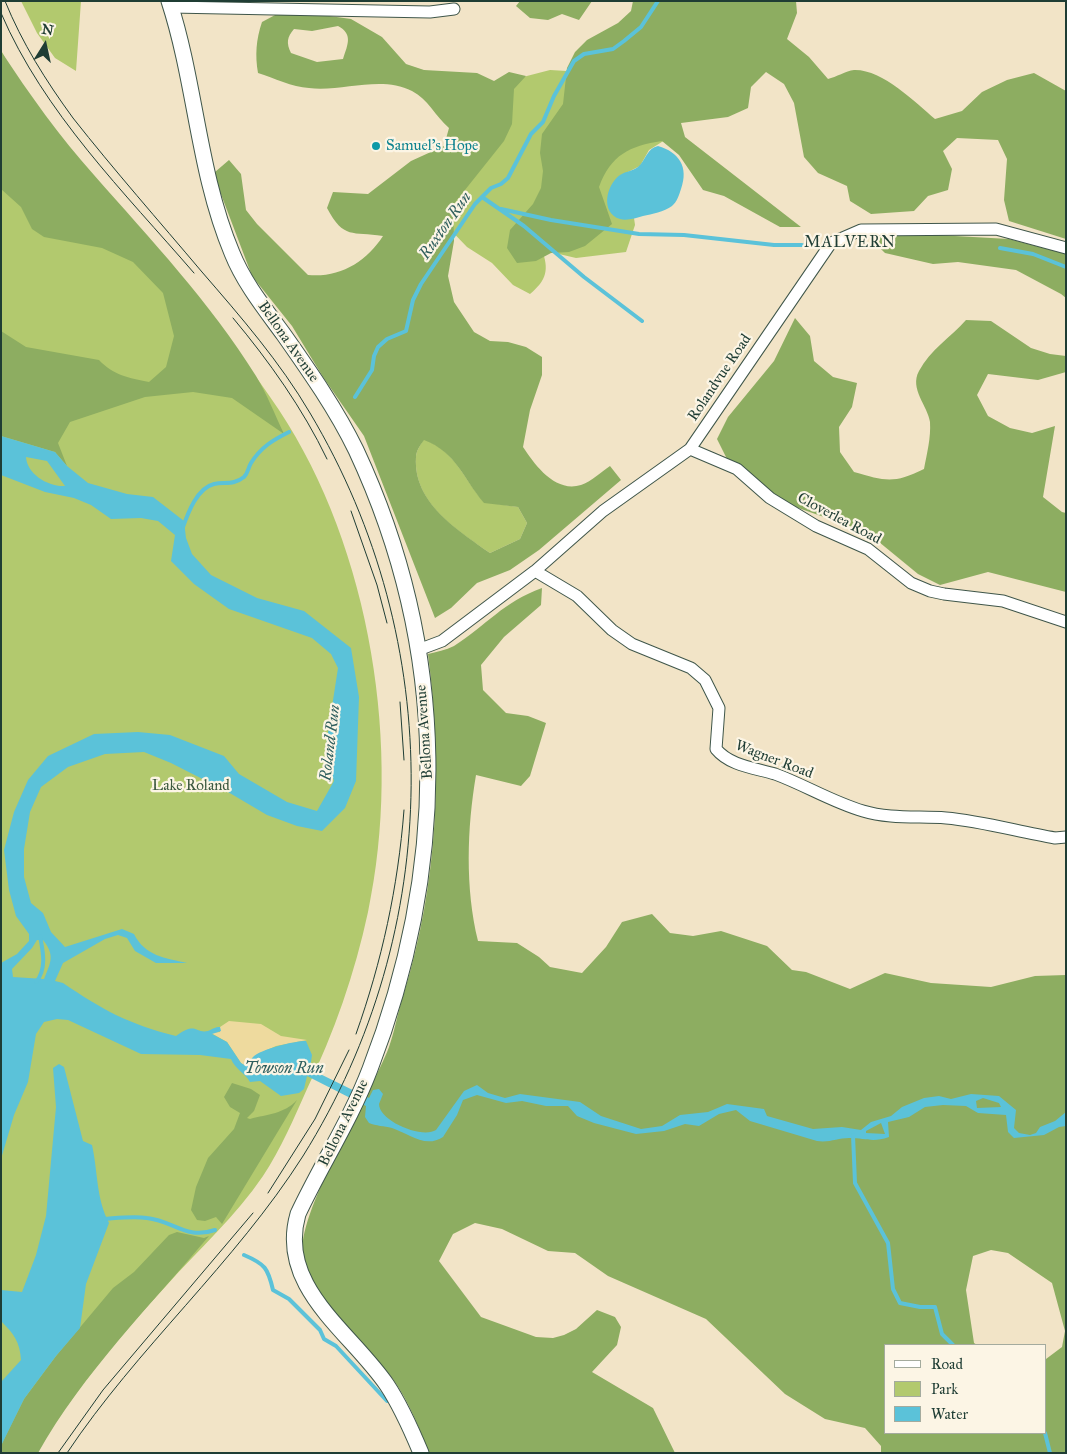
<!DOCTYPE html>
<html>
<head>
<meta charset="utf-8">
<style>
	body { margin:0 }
	#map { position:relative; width:1067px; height:1454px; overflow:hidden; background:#f2e4c7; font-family:"IM FELL Great Primer",serif }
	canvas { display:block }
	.frame { position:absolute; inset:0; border:2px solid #1f3d34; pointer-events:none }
	.legend { position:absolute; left:884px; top:1344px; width:162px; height:90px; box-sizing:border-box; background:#fcf5e5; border:1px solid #a4ab9e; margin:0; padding:6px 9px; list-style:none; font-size:15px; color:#1f3d34 }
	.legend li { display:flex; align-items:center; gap:10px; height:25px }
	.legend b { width:25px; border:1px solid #a4ab9e }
	.north { position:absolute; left:20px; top:20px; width:50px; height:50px; -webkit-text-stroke:4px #fcf5e5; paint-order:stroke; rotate:10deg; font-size:14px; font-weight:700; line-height:20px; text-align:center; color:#1f3d34 }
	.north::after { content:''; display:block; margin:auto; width:18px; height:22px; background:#1f3d34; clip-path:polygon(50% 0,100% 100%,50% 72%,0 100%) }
</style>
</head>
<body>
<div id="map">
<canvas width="1067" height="1454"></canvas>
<div class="frame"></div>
<ul class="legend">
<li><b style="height:6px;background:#fff"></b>Road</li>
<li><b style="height:14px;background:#b2c96e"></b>Park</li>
<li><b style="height:14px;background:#5bc2d9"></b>Water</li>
</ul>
<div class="north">N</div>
</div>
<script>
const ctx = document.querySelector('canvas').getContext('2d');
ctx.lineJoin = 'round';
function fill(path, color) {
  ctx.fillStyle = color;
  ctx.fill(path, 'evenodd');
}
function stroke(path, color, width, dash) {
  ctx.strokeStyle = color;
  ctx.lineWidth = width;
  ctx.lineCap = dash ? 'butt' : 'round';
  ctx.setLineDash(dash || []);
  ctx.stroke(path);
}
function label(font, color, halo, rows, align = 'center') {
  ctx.font = font + ' "IM FELL Great Primer",serif';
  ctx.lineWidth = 4.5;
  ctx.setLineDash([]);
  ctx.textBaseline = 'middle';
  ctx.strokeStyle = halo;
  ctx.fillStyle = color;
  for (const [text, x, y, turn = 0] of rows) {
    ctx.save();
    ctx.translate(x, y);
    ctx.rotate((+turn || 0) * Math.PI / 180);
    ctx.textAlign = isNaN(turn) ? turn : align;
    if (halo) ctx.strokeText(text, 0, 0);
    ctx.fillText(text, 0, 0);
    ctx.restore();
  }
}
const green = new Path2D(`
	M21,1H81L76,71L55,58L37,33Z
	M1,50C28,106 71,154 111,201C169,269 230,336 279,410C371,549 403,750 368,912C355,973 334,1033 307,1089C294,1118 281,1149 263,1176C236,1216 198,1250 166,1286C118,1338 73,1392 36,1453H1Z
	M550,70L567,71L665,140L649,150L640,166L620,176L622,219L634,218L635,225L626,252L576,258L542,250C549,269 547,280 530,294L513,285L492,263L467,247L440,219L485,119L523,77Z
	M424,439C457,453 462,477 484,502L518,507L527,523L520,539L490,553C457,530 413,503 416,457C416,451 421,444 424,439Z`);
const forest = new Path2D(`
	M520,1H592L579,20L562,14L548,20L530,18L516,6Z
	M633,1H796L797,13L787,39L809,57L828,79C836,77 846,71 854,70C882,69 915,102 935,119L962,111L982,92L1007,80L1034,73L1066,91V239L1009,221L1004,200L1007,159L998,140L957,138L943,151L952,169L948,190L928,196L914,211L871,214L850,201L847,186L818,173L804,157L794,103L784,84L766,72L751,87L748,108L728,117L681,123L685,137L801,227H780L724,196L703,190L679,155L662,141C629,146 611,155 599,187L612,224L585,246L569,252L551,253L536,261L517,263L507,248L510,230L533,204L541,188L543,171L540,153L542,134L563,104L567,68L575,52L587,40L618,23L631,11Z
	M277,14H315L351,19L382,37L406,64L424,70L477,73L494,81L509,72L526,76L514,89L512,124L504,141L453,205L454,241L448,276L454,302L474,332L490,341L508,342L526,347L542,357V375L530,410L523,447C535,465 555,493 581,485C591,482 602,471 610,466L621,480L539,550L510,570L477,583L451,608L435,618L364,436L323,377L292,326L252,276L219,189L215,172L229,160L241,174L246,210L257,224L308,275C340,278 366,262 383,236C352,231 344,240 327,208L333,192L368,194L411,161L444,146L449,128C435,116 428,99 412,91C381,75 342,92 309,88C292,87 274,78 258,73C255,55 256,40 262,22ZM338,26C353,34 348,44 343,59L317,62L291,53C286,43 287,37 294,29L312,31ZM424,440C457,453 462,477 484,503L518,507L527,523L520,539L490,553C458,530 413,503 416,457C416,451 421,444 424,440Z
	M1,51C29,94 60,137 94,175C151,240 210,302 256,376C267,394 275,415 284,434L232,398L193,392L145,397L70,422L58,443L67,466L55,452L1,436V331L26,347L99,360C113,375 129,378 149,382L166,367L174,336L163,293L133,262L102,248L44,237L32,229L21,207L1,189Z
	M901,233L1009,239L1066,254V298L1061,294L1016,270L958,262L933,264L885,253L871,239Z
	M795,318L810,336L814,361L833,377L857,383L852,407L839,427L840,452L854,472C885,481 894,484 924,469C927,453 931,438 930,422C928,406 909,389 919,371C930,350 951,337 966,320L991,321L1031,348L1050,354L1066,356V372L1038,380L988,374L977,395L988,416L1010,428L1032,433L1055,426L1043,497L1062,512L1066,513V592L988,572L940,585L918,574L879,542L858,529L787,504L728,461L717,439L728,417L774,361Z
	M542,588L541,605L504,637L481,665L483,690L506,713L528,716L546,723L530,776L521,786L476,775C467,828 465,888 478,941L517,943L539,957L550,967L582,973L606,947L622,922L652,914L670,933L693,936L721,931L767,946L792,970L806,972L850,989L885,973L931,983L991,987L1035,976L1066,975V1453H881V1446L865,1428L825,1419L785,1394L706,1319L608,1276L575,1253L548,1251L502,1229L475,1223L453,1234L439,1261L481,1317L536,1337L553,1338L564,1335L576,1329L597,1310L615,1317L621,1327L617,1345L592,1372L653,1408L675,1453H429C419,1427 409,1402 393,1379C367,1344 313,1302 303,1258C294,1215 371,1095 389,1047C395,1030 398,1011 404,993C438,882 443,769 428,654C436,652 446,650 454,646C487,625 503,602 542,588ZM991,1250L1008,1253L1052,1283L1065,1331L1062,1347L1046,1359V1433H886V1345H977L974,1343L966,1290L973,1256Z
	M232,1083L251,1089L260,1095L254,1111L247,1118L250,1119C268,1114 284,1114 297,1100L222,1224L216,1217L205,1221L197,1220L191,1210L196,1187L208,1158L234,1129L240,1113L230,1107L224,1097Z
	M177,1232L204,1238L209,1236C150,1306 83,1373 38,1453H1L2,1443L24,1399L56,1356L113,1288L134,1272L169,1235Z`);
const sand = new Path2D(`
	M229,1021L261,1024L281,1036L307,1040L276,1046L258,1054L246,1067L241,1063L227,1042L211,1033L220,1032V1027Z`);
const water = new Path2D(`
	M658,146C679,152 689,167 681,189C679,195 677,202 672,206C664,212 652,214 643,216C636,218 627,221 620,219C600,213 606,185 620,175C626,171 635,171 640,165C647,157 647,149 658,146Z
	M1,436L55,452L67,466L88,483L127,494L153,497L184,521L186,538L192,554L211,575L257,598L304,611L351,648L359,697L356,781L345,808L322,831L297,826L267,815L228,792L171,763L144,752L105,754L68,767L41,787L30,812L24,849V877L31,903L43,913L51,932L65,947L122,929L134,934C145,956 165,958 187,963H156L135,951L127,938L118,935L105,939L63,963L55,981L63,983C103,1010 128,1024 176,1036C197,1021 195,1034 208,1031C213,1029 215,1027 220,1027L221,1031L212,1034L227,1042L241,1063L246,1066C250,1064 250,1060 253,1057C261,1049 294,1041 306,1041L312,1055L310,1069L369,1098L373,1090L379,1089L383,1094L379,1104C379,1121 422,1139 436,1130L464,1091L477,1085L488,1093L505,1098L520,1094L580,1102L601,1116L641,1129L662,1126L680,1115L708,1112L727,1104L764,1109L767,1116L813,1129L842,1127L861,1130L871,1122L891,1116L902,1107L924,1098L939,1096L951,1099L971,1094L999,1096L1016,1110L1014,1128L1019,1133L1030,1135L1036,1133L1040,1127L1055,1121L1066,1112V1126L1059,1127L1044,1135L1014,1138L1008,1132L1006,1115L978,1113L966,1106L943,1105L925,1107L909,1117L888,1122L889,1137C872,1143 866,1138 849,1138C838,1138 829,1143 817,1141L750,1121L736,1110L719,1114L699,1126L685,1124L664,1131L636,1134L594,1123L577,1116L568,1106H546L522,1101L506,1103L477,1095L463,1100L457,1115L443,1137C425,1149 408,1133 392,1128C384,1126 376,1126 369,1123L365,1117L366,1106L307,1076L304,1089L299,1093L281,1096L260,1081L250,1082C245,1073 235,1069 231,1059L200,1055L141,1054L68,1020L57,1019L44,1022L36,1034L28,1082L14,1115L1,1159V963L17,954L29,941V934L16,916L9,890L4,850L14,812L28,780L48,756L94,734L138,732L170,735L224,756L239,774L287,802L317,811L334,781L325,752L338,668L331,654L312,638L229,609L194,584L171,561L175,535L158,521L141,518L111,519L91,505L74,498L45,492L1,475ZM26,457L47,461L65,486C48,487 27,474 26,457ZM37,940H43C55,955 51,962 44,979L13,977L12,969L32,948ZM983,1098L999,1103L1001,1107L977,1108L976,1101ZM881,1123L885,1134L866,1133V1131Z
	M59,1064L64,1067L83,1141L92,1145C98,1172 96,1198 109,1223L86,1284L80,1328L56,1356L24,1399L1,1446V1382L21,1360C20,1342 14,1334 1,1321V1290L22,1292L36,1255L46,1216L56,1107L53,1068Z`);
const stream = new Path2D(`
	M482,197L524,226L584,277L642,321
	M501,209L551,220L639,234L684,235L774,245H802
	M1000,248L1033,254L1066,267
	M355,397L372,370L374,356L378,347L387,339L406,331L413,300L421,284L475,204L491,188L501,184L508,178L531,134L543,122L554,96L574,61L584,54L613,49L624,41L641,27L658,1
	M183,527C188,513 197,488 214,484C226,482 234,485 244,477C248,473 248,468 251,463C261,447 273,440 289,432
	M36,982C47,969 43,951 40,936
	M853,1135L855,1183L888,1243L893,1289L900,1303L920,1307H935L942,1334L953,1345
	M104,1219C118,1218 133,1216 147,1218C174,1221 186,1240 215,1230
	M244,1255C265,1264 268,1268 273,1290L289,1299L320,1330L324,1339L336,1346L387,1401
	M1045,1433L1050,1453`);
const minor = new Path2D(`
	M171,7L430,12L454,9
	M690,449L737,469L770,498L816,526L868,549L911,583L930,591L944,594L1003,601L1066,622
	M535,571L577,596L612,630L632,644L691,668L705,680L719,708L716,749C730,766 755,768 775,774C805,785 832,802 863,811C889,819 918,816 946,818C982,821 1019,832 1055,838L1066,837
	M418,650L442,641L535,571L603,511L690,449L831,243L861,230L996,229L1066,248`);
const major = new Path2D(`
	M169,1C196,84 198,172 232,253C244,283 265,309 284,335C310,372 336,409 356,450C450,651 449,864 370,1069C351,1119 321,1165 298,1214C277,1287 350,1331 387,1385C401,1406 411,1429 421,1453`);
const tram = new Path2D(`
	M5,1C22,43 46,81 73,118C114,170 159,221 202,272C241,317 280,362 310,413C447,643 445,929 303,1156C235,1263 137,1348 67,1453
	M1,13C44,113 124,192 194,273
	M233,318C269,361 303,409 327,459
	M351,511L377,585L387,623
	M400,702L404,760
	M356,1034C382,961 398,887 404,810
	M268,1193L315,1119L349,1050
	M58,1453L103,1390L253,1213`);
const markers = [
	[376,146,5,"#0f9aa8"]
];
const cultureNames = [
	["Samuel's Hope",386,146]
];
const streetNames = [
	["Bellona Avenue",288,342,55],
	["Rolandvue Road",720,378,-56],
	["Cloverlea Road",839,519,28],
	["Bellona Avenue",425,732,-94],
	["Wagner Road",774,760,21],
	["Bellona Avenue",344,1123,-64]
];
const parkNames = [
	["Lake Roland",191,786]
];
const waterNames = [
	["Ruxton Run",446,226,-55],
	["Roland Run",331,743,-83],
	["Towson Run",284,1069]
];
const neighbourhoodNames = [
	["MALVERN",850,243]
];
fill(green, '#b2c96e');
fill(forest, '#8dad61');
fill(sand, '#eeda9e');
fill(water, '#5bc2d9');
stroke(stream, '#5bc2d9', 4);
stroke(minor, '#3f564a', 13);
stroke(major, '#3f564a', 17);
stroke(minor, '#fff', 11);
stroke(major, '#fff', 15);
stroke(tram, '#1f3d34', 1);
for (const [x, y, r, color] of markers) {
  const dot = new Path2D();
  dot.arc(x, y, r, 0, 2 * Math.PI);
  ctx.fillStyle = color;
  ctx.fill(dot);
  stroke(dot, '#fcf5e5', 2);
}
label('15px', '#0d838f', '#fcf5e5', cultureNames, 'left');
label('15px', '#1f3d34', '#fcf5e5', streetNames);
label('15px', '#3c5940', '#fcf5e5', parkNames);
label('italic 16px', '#2e5e5d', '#fcf5e5', waterNames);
ctx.letterSpacing = '1px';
label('16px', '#1f3d34', '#fcf5e5', neighbourhoodNames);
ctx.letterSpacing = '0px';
</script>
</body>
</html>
